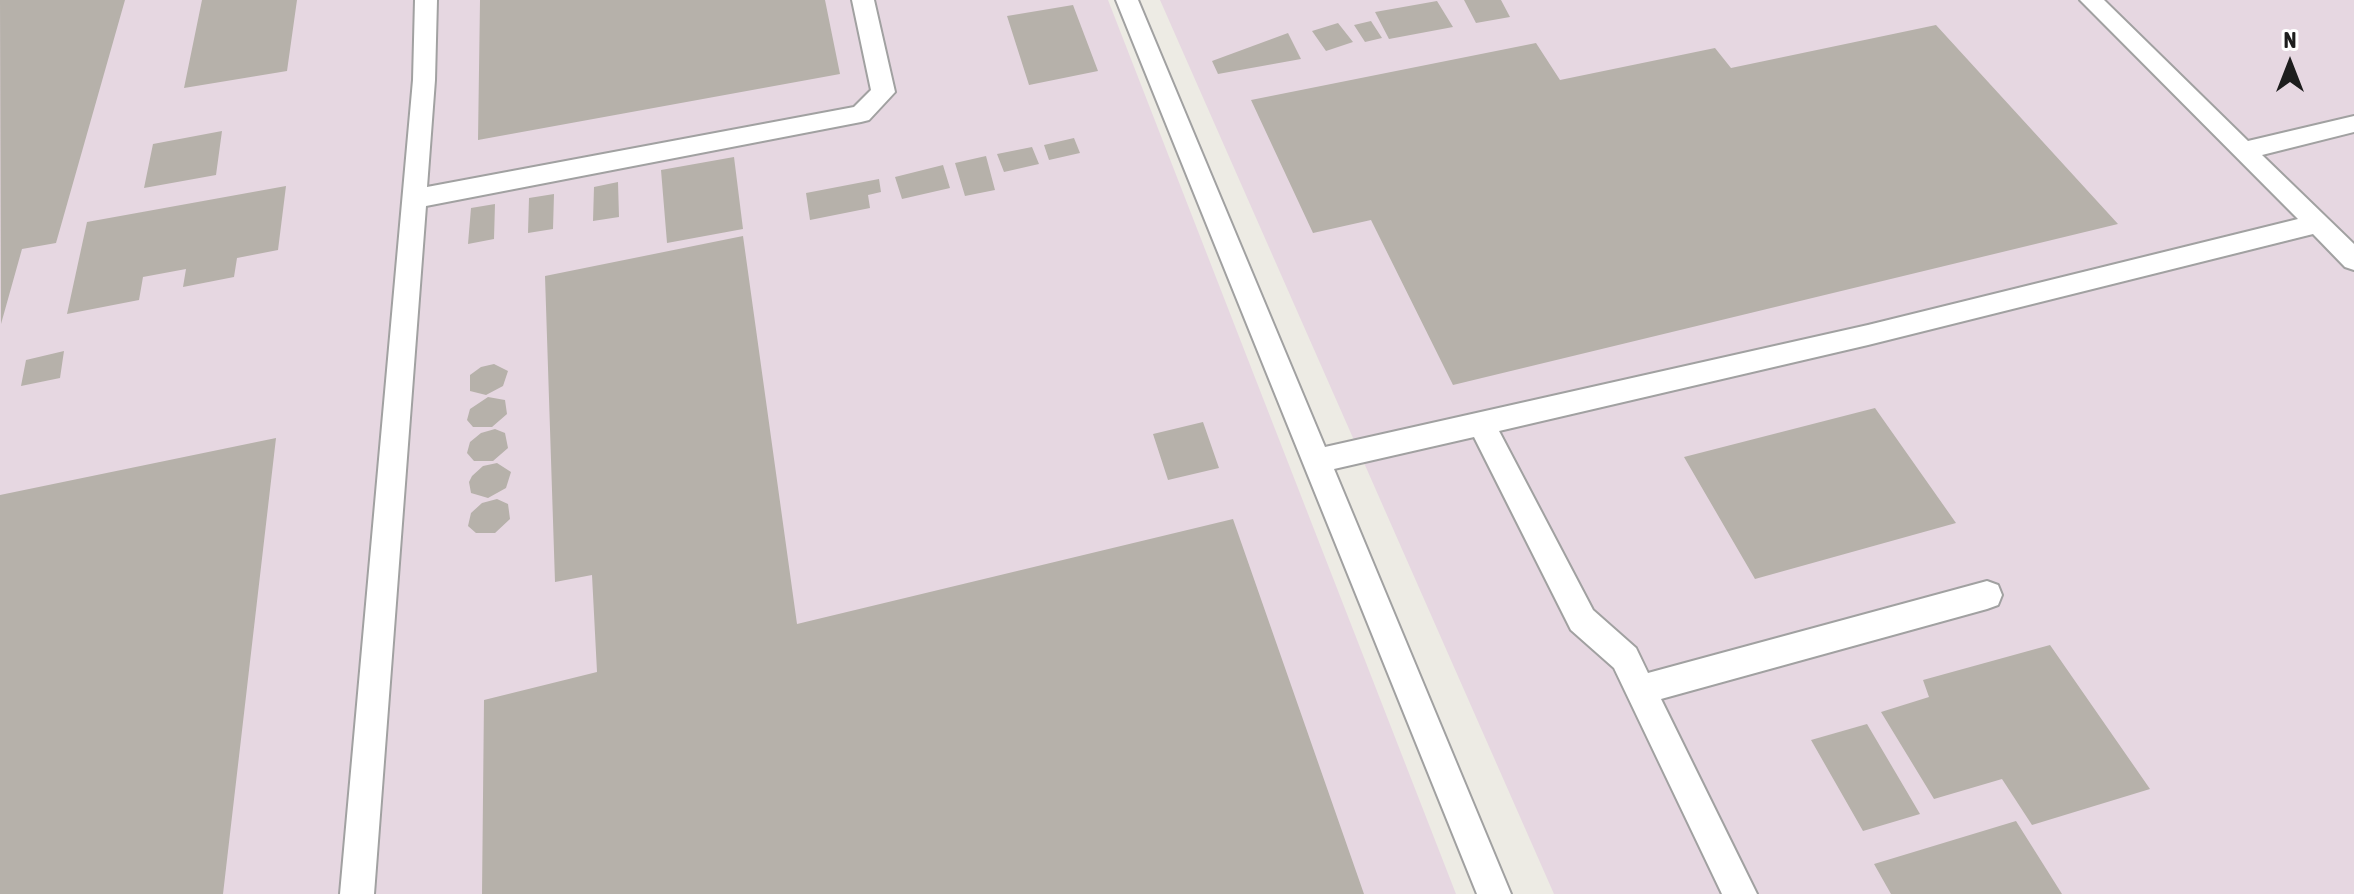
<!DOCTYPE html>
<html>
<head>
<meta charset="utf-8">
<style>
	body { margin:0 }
	#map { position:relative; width:2354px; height:894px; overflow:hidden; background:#edebe4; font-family:"Asap Condensed",sans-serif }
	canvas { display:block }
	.north { position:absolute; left:2250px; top:24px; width:80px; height:80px; -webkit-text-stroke:6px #fff; paint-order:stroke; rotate:0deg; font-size:22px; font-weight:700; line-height:32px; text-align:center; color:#1d1d1d }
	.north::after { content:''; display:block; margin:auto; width:28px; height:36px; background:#1d1d1d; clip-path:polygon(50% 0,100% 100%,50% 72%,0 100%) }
</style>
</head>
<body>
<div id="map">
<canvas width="2354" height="894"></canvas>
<div class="north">N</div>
</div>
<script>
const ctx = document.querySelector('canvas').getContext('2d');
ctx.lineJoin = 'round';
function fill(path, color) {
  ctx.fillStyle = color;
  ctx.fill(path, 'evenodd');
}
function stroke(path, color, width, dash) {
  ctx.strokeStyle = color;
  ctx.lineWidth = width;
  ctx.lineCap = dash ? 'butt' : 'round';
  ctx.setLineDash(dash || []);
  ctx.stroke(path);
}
const industrial = new Path2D(`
	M0,0H1108L1456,894H0Z
	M1160,0H2354V894H1554Z`);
const building = new Path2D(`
	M0,0H125L56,243L22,249L1,324Z
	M202,0H297L287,71L184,88Z
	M480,0H825L840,74L478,140Z
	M1464,0H1501L1510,17L1476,23Z
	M1437,1L1453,27L1389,39L1375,12Z
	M1073,5L1098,71L1029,85L1007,16Z
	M1371,21L1382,38L1365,42L1354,25Z
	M1338,23L1353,42L1326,51L1312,31Z
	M1936,25L2118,224L1453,385L1371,220L1313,233L1251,100L1536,43L1560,80L1715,48L1731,68Z
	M1288,33L1301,59L1218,74L1212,61Z
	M222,131L216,175L144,188L153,144Z
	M1074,138L1080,153L1049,160L1044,145Z
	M1032,147L1039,164L1004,172L997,154Z
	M986,156L995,190L965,196L955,163Z
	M734,157L743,229L667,243L661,170Z
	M943,165L950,188L902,199L895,177Z
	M879,179L881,192L868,195L870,208L810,220L806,193Z
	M618,182L619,217L593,221L594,187Z
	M286,186L278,250L237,258L234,277L183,287L186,269L143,277L139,300L67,314L87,222Z
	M554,194L553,229L528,233L529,198Z
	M495,204L494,239L468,244L471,208Z
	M743,236L797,624L1233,519L1364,894H482L484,700L597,672L592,575L555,582L545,276Z
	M64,351L60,378L21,386L26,360Z
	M494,364L508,371L503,386L486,395L470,391V375L481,367Z
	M488,397L505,400L507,414L492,427H473L467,420L470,409Z
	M1875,408L1956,523L1755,579L1684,457Z
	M1203,422L1219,468L1168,480L1153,434Z
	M495,429L505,433L508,448L493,461H474L467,453L470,442L481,433Z
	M276,438L223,894H0V495Z
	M497,463L511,472L506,488L488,498L471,493L469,482L472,476L483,466Z
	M497,499L508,504L510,519L495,533H476L468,526L471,513L482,503Z
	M2050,645L2150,789L2032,825L2002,779L1934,799L1881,712L1929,697L1923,680Z
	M1867,724L1920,814L1863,831L1811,740Z
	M2016,821L2062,894H1891L1874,864Z`);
const service = new Path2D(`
	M415,0H437L435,80L427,187L854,107L871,90L852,0H874L895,92L869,120L861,122L426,206L374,894H340L413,80Z
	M1116,0H1138L1325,447L1868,325L2298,219L2080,0H2104L2248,141L2354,116V132L2262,155L2354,244V270L2345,267L2313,234L1868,345L1499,431L1593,610L1636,648L1648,673L1987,581L1998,585L2002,595L1998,605L1987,609L1661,699L1757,894H1722L1614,668L1571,630L1474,437L1334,469L1511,894H1477Z`);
fill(industrial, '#e6d7e1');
fill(building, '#b6b1aa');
stroke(service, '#a1a1a1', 4);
fill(service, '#fff');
</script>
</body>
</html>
